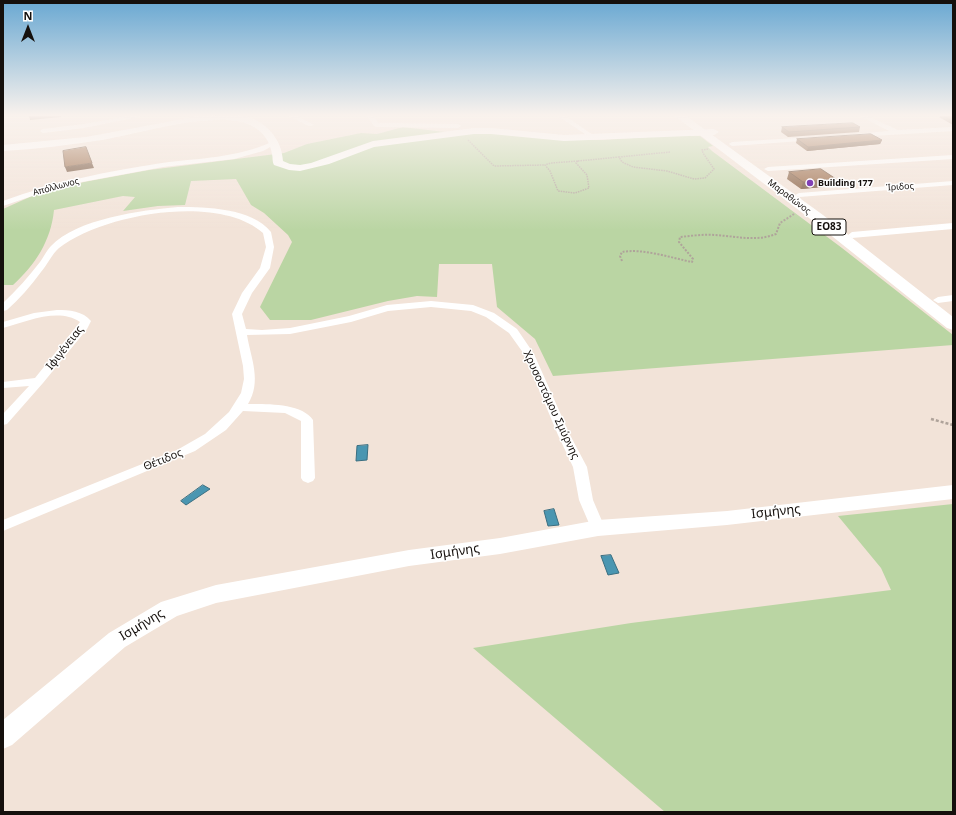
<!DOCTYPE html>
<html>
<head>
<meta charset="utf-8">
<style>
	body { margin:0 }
	#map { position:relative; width:956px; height:815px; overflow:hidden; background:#f2e3d8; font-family:"Noto Sans",sans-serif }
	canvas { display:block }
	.frame { position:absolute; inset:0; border:4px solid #15100d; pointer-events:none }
	.north { position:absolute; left:8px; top:8px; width:40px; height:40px; -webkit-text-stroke:3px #fff; paint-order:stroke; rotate:0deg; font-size:11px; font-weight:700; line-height:16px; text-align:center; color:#15100d }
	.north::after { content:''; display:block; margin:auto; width:14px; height:18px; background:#15100d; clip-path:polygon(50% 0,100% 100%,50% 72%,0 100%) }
</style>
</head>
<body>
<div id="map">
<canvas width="956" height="815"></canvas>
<div class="frame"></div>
<div class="north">N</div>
</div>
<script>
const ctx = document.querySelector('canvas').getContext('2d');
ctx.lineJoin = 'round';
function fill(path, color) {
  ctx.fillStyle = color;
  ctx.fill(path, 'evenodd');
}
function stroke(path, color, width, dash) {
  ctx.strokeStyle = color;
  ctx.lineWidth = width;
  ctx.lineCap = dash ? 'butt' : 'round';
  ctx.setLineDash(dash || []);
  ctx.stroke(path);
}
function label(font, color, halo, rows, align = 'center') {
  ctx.font = font + ' "Noto Sans",sans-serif';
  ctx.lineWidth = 3;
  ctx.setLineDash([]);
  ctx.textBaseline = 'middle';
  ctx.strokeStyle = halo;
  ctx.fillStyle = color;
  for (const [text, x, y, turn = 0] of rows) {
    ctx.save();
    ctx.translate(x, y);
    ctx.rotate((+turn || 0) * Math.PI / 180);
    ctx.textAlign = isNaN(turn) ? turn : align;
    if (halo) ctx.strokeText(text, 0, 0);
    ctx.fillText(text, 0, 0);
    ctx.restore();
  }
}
const green = new Path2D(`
	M403,127L445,132H492L564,140H602L680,135L700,136L713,146L708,147L712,151L842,248L953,335V345L553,376L535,339L497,307L492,264H439L437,297L417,296L388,301L311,320H270L260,307L292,242L288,235L264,213L251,205L236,179L191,181L185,205L158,206L123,211L135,197L123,196L54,210C51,241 35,265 13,285H3V209L32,196L84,182L149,170L284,153L307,144L361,133L377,134Z
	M953,504V812H665L473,648L631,623L891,590L881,568L838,516Z`);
const water = new Path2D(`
	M368,445L367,460L356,461L357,446Z
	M203,485L210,489L186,505L181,501Z
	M554,509L559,525L548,526L544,511Z
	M611,555L619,573L608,575L601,556Z`);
const pathFar2 = new Path2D(`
	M468,140L494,166L545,165
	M670,152L619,157L622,162L633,167L667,171L694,179L705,178L714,169L703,153L702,150L708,149
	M578,161L576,163L587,175L589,188L575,193L558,191L550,171L545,165L551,163Z
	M578,161L619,157`);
const pathFar1 = new Path2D(`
	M622,261L620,256L622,252C642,248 672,258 692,262L693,259L679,242L680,237C691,236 703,234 714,235C735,236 756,242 776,234L780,223L794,214`);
const path = new Path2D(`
	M931,419L953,425`);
const street = new Path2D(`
	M130,116H142L84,128L43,133L40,131L43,129L84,124Z
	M289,116H296L314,125L309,126Z
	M367,116H373L378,123L458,124L461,126L458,128L376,127L374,126Z
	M558,116H565L596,137L591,138Z
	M860,116H867L898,130L953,127V131L856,137L854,136V134L889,131Z
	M812,137L814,138V140L732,146L729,144L732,142Z
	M272,142L277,143L263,151L234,159L163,167L82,182L44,192L3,206V201C54,182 108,171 162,163C200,158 236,158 272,142Z
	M953,155V159L768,171L764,169L768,167Z
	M953,181V185L799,197L795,195L799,193Z
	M178,207C206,207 252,208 271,232L274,247L270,268L252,293L242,314L246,329L262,330L290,328L349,316L387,305L431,301L473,305L494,313L517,329L534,354L570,435L587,467L593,500L605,528L603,532L598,533L593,532L591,528L579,500L573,467L558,435L524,354L509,333L486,317L471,311L431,307L388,311L351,322L290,334L247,335C251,359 262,381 248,404C266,404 302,403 313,420L315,478L313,481L308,483L303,481L301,478V421L285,413L243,411L226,430L195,451L3,531V520L177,450L205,434L229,412L241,393L244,379L243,366L232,314L242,293L260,268L266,247L263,233C219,193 102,214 59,248C52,254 47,265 41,272C31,286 19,299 7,310L3,311V303C17,290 29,276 40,262C44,257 46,251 51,246C76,219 142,210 178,207Z
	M953,223V229L852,238L848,235L852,232Z
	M953,295V301L938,303L933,300L938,297Z
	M57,310C69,310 83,311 91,321L87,329L43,383L7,424L3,425V414L29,386L3,388V382L35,378L80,322C58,307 26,322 3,328V322L34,313Z`);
const secondary = new Path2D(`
	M200,116C214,116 229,114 243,116C265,120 282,139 283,161L290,164L300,165L311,163L373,141L474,128H491L564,135L714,129L719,132L714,135L564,141L491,134H474L374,147L329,164L300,171L289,170L274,165C272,161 273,158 272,154C270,142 264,133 254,127C224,107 138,134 102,140C69,145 36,149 3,151V145L86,137Z
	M953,485V499L727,525L598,536L500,554L409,566L216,603L177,616L125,647L12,745L3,749V720L109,633L161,602L216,585L409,550L500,538L598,520L727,511Z`);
const primary = new Path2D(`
	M675,116H686L823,215L953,317V330L947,328L813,221Z`);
const wall = new Path2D(`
	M940,116H953V125L939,117Z
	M782,127H860L859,132L788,137L781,132Z
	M797,139L882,140L880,144L807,151L796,143Z
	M789,172L836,179L834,186L801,189L787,179Z`);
const shadedWall = new Path2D(`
	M29,116H61V117L30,120Z
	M882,140L880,144L807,151L808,147Z
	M92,163L94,168L67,172L65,167Z
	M836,179L834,186L801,189L803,182Z`);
const building = new Path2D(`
	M944,116H953V121Z
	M853,123L860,127L789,132L782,127Z
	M871,134L882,140L808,147L797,139Z
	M86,147L92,163L65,167L63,151Z
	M821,169L836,179L803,182L789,172Z`);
const markers = [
	[810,183,4,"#8040b5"]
];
const farPoinames = [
	["Building 177",818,183]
];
const farStreetnames = [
	["Απόλλωνος",56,187,-15],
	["Ίριδος",900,187,-4],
	["Μαραθώνος",789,197,37]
];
const shields = [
	[829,227,34]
];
const shieldNames = [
	["ΕΟ83",829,227]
];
const streetNames = [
	["Ιφιγένειας",65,348,-52],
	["Χρυσοστόμου Σμύρνης",551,405,65],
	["Θέτιδος",163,460,-22]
];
const nearStreetnames = [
	["Ισμήνης",776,512,-6],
	["Ισμήνης",455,552,-8],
	["Ισμήνης",142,625,-31]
];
fill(green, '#bad5a3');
fill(water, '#4a96b1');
stroke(water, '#3a6e80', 1);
stroke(pathFar2, '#afa39a', 1.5, [1.5, 1]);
stroke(pathFar1, '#afa39a', 2, [2, 1.5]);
stroke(path, '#afa39a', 2.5, [3, 2]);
fill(street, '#fff');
fill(secondary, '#fff');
fill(primary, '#fff');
fill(wall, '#7e5333');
fill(shadedWall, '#674329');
fill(building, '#93603b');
stroke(building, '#674329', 1);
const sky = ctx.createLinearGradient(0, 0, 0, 230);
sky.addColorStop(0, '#69a8d2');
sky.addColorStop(0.5, '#f9f2ed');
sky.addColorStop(1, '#f9f2ed00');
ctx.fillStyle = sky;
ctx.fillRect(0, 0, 956, 230);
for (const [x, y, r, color] of markers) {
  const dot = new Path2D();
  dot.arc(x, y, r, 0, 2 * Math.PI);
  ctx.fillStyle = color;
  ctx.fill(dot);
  stroke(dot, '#fff', 1.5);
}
label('bold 9px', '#15100d', '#fff', farPoinames, 'left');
label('9px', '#15100d', '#fff', farStreetnames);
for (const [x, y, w] of shields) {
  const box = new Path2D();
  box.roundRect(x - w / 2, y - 8, w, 16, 3);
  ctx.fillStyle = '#fff';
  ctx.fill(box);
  stroke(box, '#15100d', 1);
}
label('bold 10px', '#15100d', null, shieldNames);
label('11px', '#15100d', '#fff', streetNames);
label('13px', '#15100d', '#fff', nearStreetnames);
</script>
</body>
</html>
